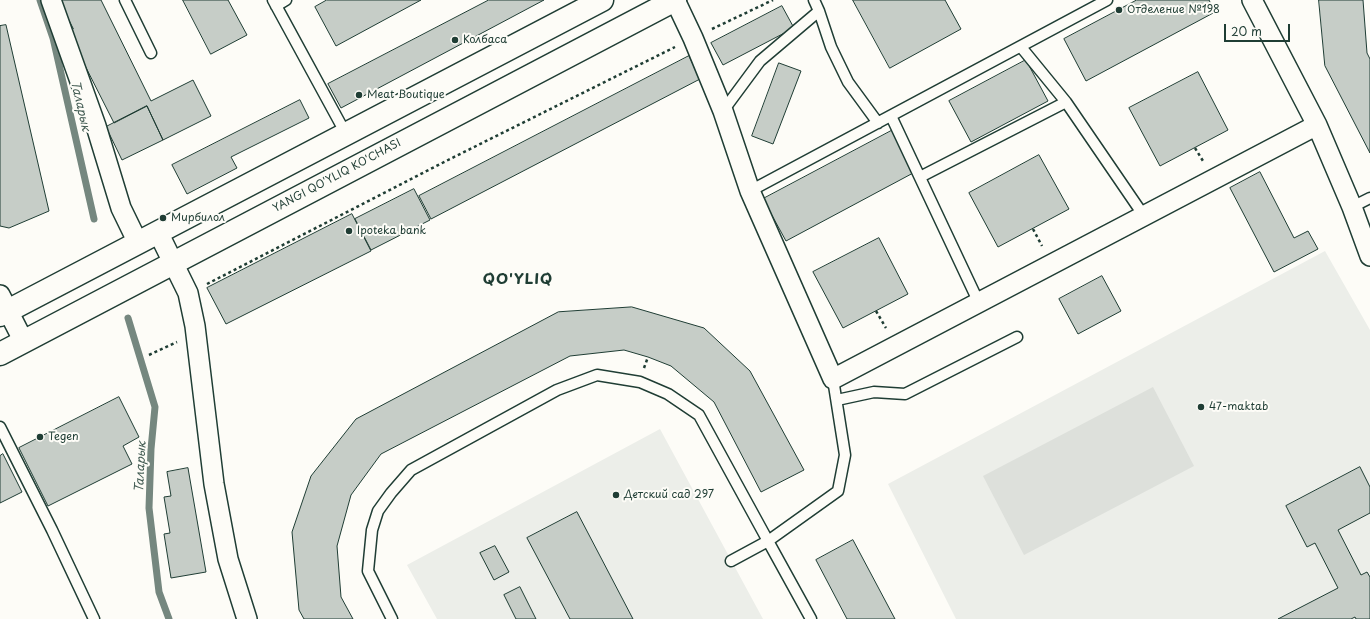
<!DOCTYPE html>
<html>
<head>
<meta charset="utf-8">
<style>
	body { margin:0 }
	#map { position:relative; width:1370px; height:619px; overflow:hidden; background:#fdfcf7; font-family:"Playpen Sans",sans-serif }
	canvas { display:block }
	.scale { position:absolute; left:1224px; top:24px; width:66px; height:18px; box-sizing:border-box; border:2px solid #1f3d34; border-top:0; padding-left:5px; font-size:12px; line-height:14px; white-space:nowrap; color:#1f3d34; -webkit-text-stroke:3px #fdfcf7; paint-order:stroke }
</style>
</head>
<body>
<div id="map">
<canvas width="1370" height="619"></canvas>
<div class="scale">20 m</div>
</div>
<script>
const ctx = document.querySelector('canvas').getContext('2d');
ctx.lineJoin = 'round';
function fill(path, color) {
  ctx.fillStyle = color;
  ctx.fill(path, 'evenodd');
}
function stroke(path, color, width, dash) {
  ctx.strokeStyle = color;
  ctx.lineWidth = width;
  ctx.lineCap = dash ? 'butt' : 'round';
  ctx.setLineDash(dash || []);
  ctx.stroke(path);
}
function label(font, color, halo, rows, align = 'center') {
  ctx.font = font + ' "Playpen Sans",sans-serif';
  ctx.lineWidth = 4;
  ctx.setLineDash([]);
  ctx.textBaseline = 'middle';
  ctx.strokeStyle = halo;
  ctx.fillStyle = color;
  for (const [text, x, y, turn = 0] of rows) {
    ctx.save();
    ctx.translate(x, y);
    ctx.rotate((+turn || 0) * Math.PI / 180);
    ctx.textAlign = isNaN(turn) ? turn : align;
    if (halo) ctx.strokeText(text, 0, 0);
    ctx.fillText(text, 0, 0);
    ctx.restore();
  }
}
const built = new Path2D(`
	M1325,251L1370,330V619H956L888,484Z
	M660,429L763,619H437L407,565Z`);
const green = new Path2D(`
	M1153,387L1194,466L1024,555L983,476Z`);
const stream = new Path2D(`
	M40,0L53,38L94,219
	M128,318L155,407L151,449L149,508L159,592L169,619`);
const building = new Path2D(`
	M59,0H101L151,101L193,80L211,116L163,140L147,106L114,123L68,32L73,29Z
	M183,0H228L247,35L211,54Z
	M327,0H421L336,46L315,7Z
	M489,0H544L341,108L328,84Z
	M853,0H945L961,29L890,68Z
	M1137,0H1209L1215,12L1086,81L1064,39Z
	M1319,0H1363L1367,53L1370,59V153L1325,66Z
	M782,6L794,28L723,65L711,43Z
	M6,25L49,211L9,228L0,226V26Z
	M689,56L700,79L431,219L419,196Z
	M1026,60L1048,101L971,142L949,101Z
	M779,63L801,71L773,144L752,136Z
	M1198,72L1228,130L1160,166L1129,108Z
	M300,100L309,118L231,157L237,168L187,194L172,165Z
	M147,106L163,140L122,160L106,127Z
	M893,130L915,172L786,241L763,199Z
	M1039,155L1069,209L998,247L969,193Z
	M1260,172L1294,238L1308,231L1318,249L1274,272L1230,188Z
	M414,189L430,220L371,250L355,219Z
	M352,214L371,251L226,324L207,288Z
	M879,238L908,294L843,328L813,272Z
	M1102,276L1121,311L1078,334L1059,299Z
	M632,307L704,328L750,371L804,470L761,492L714,402L671,366L648,357L624,350L570,356L381,454L351,495L337,546L341,597L353,619H304L299,610L292,532L311,476L356,419L558,312Z
	M119,397L139,437L123,446L132,464L48,506L19,448Z
	M3,454L22,492L0,503V456Z
	M1360,467L1370,487V513L1338,530L1361,575L1367,572L1370,577V619H1356L1355,617L1351,619H1278L1338,588L1315,543L1307,547L1286,506Z
	M188,468L206,572L171,578L164,534L170,533L164,497L171,496L167,472Z
	M577,512L633,619H570L527,538Z
	M853,540L895,619H847L816,560Z
	M495,546L509,572L494,580L480,553Z
	M520,587L536,619H516L504,595Z`);
const path = new Path2D(`
	M712,29L773,0
	M1195,148L1203,161
	M1033,229L1042,246
	M207,284L450,159L675,47
	M876,311L886,328
	M149,355L177,342
	M644,368L648,357`);
const lane = new Path2D(`
	M125,0L151,53
	M273,0L346,134
	M814,0L819,11L831,47L848,82L878,123
	M276,6L286,0
	M1021,47L1066,102L1144,216
	M723,111L760,61L819,11
	M891,116L979,303
	M920,177L1066,102
	M750,191L1107,0
	M1352,207L1370,198
	M837,400L874,392L905,394L1017,337
	M0,427L52,530L94,619
	M731,561L768,541L811,619
	M392,619L368,571L372,530L378,511L391,493L411,470L557,390L597,375L640,382L668,394L699,415L768,541L838,491L845,455L833,379`);
const street = new Path2D(`
	M51,0L96,126L121,208L138,243
	M675,0L693,38L723,111L750,191L833,379L1317,125
	M1252,0L1317,125L1352,207L1370,256
	M158,232L188,293L195,326L214,484L228,559L247,619
	M0,295L24,342`);
const secondary = new Path2D(`
	M0,315L602,0
	M0,354L675,0`);
const markers = [
	[1119,10,4,"#1f3d34"],
	[455,40,4,"#1f3d34"],
	[359,95,4,"#1f3d34"],
	[163,218,4,"#1f3d34"],
	[349,231,4,"#1f3d34"],
	[1201,407,4,"#1f3d34"],
	[40,437,4,"#1f3d34"],
	[616,495,4,"#1f3d34"]
];
const poiNames = [
	["Отделение №198",1127,10],
	["Колбаса",463,40],
	["Meat Boutique",367,95],
	["Мирбилол",171,218],
	["Ipoteka bank",357,231],
	["47-maktab",1209,407],
	["Tegen",48,437],
	["Детский сад 297",624,495]
];
const streetNames = [
	["YANGI QO'YLIQ KO'CHASI",337,176,-28]
];
const waterNames = [
	["Таларык",80,106,77],
	["Таларык",141,467,-87]
];
const districtNames = [
	["QO'YLIQ",518,280]
];
fill(built, '#eceee9');
fill(green, '#dde0db');
stroke(stream, '#75877f', 7);
fill(building, '#c6cdc7');
stroke(building, '#1f3d34', 1);
stroke(lane, '#1f3d34', 13);
stroke(street, '#1f3d34', 22);
stroke(secondary, '#1f3d34', 25);
stroke(path, '#1f3d34', 2.5, [3, 3]);
stroke(lane, '#fdfcf7', 10);
stroke(street, '#fdfcf7', 19);
stroke(secondary, '#fdfcf7', 22);
for (const [x, y, r, color] of markers) {
  const dot = new Path2D();
  dot.arc(x, y, r, 0, 2 * Math.PI);
  ctx.fillStyle = color;
  ctx.fill(dot);
  stroke(dot, '#fdfcf7', 1.5);
}
label('11px', '#1f3d34', '#fdfcf7', poiNames, 'left');
label('11px', '#1f3d34', '#fdfcf7', streetNames);
label('italic 12px', '#435c53', '#fdfcf7', waterNames);
ctx.letterSpacing = '1px';
label('bold 15px', '#1f3d34', '#fdfcf7', districtNames);
ctx.letterSpacing = '0px';
</script>
</body>
</html>
